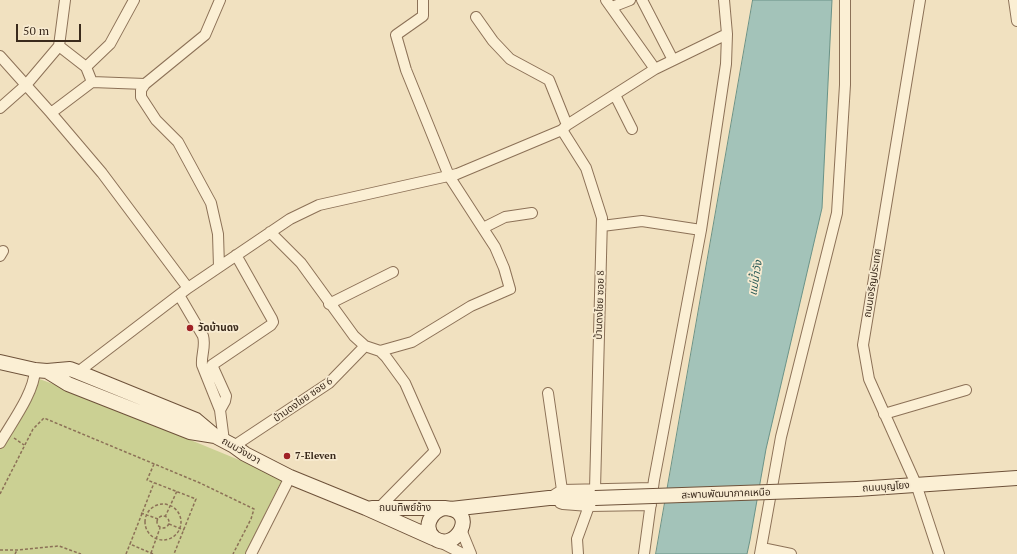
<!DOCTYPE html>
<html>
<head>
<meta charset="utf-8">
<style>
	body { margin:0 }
	#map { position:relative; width:1017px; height:554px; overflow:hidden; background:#f1e1c0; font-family:"PT Serif",serif }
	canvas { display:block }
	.scale { position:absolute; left:16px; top:24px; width:65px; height:18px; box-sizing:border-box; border:2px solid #3a2a1c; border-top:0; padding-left:5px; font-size:12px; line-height:14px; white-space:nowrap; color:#3a2a1c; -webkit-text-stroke:3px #f8ebd1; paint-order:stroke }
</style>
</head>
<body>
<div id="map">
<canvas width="1017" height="554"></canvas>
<div class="scale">50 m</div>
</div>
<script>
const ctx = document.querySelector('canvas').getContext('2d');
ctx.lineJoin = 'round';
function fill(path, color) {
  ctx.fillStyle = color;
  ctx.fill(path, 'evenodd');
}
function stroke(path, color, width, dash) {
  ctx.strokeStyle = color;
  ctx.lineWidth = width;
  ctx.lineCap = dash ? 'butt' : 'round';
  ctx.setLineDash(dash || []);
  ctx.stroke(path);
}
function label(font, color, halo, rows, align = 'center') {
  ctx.font = font + ' "PT Serif","Noto Sans Thai",serif';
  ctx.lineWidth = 3.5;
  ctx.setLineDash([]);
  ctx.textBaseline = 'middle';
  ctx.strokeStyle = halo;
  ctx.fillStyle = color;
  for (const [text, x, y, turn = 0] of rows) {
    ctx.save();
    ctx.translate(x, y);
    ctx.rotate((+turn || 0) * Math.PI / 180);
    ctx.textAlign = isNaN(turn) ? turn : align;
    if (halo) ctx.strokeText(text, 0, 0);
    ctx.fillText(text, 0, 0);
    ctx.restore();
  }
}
const green = new Path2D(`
	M34,377L64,388L283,478L245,554H0V442Z`);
const water = new Path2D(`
	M753,0H832L822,208L766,449L750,540L747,554H656Z`);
const path = new Path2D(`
	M14,438L24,445
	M154,464L147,480L196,499L174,554
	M0,494L33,429L44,418L200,483L254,509L251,519L233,554
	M145 522a18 18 0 1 1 36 0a18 18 0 1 1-36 0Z
	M141,513L158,519
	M157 522a6 6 0 1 1 12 0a6 6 0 1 1-12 0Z
	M165,517L177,491
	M169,524L184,530
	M0,550H17L59,546L81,554
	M151,553L160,528
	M15,554L17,550
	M126,554L130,544
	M153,554L130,544L154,483`);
const street = new Path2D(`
	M606,0L655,69
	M642,0L673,60
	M920,0L863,345L869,379L916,484L939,554
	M1014,0L1017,21
	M612,7L630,0
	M476,17L493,41L510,59L549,80L567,125
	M59,46L86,67L92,82
	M0,56L51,113L102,173L188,288
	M86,67L110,44L134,0
	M615,95L632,129
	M0,108L26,85L59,46L65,0
	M51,113L92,82L145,84
	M562,130L586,168L602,218L595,489
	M602,226L642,221L701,230
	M483,228L505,217L532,213
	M270,232L301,263L354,336L365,346L380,351L386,357L405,383L435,451L379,508
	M0,256L3,251
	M219,267L218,234L211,203L178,142L156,120L141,97V90L145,84L205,35L220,0
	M179,295L203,336C206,346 201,355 202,365L220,410
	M329,304L393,272
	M380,351L412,342L471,306L510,289L504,268L495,247L449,176L406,70L396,35L423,16V0
	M78,372L188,288L290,219L319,205L457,174L562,130L567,125L655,69L727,34
	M548,393L562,490
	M884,414L966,390
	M224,441L220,410L225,401L226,396L212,365L271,325L273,322L272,319L236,255
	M0,443C12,422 34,393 35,370
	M234,446L329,383L365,346
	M549,498L562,490L653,488
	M560,503L563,504L589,506L651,505
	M462,532L471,554
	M440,542L463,554
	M762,548L791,554
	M251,554L290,477
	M578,554L577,539L589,506
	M644,554L654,480L701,230L726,64L727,34L724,0
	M760,554L781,437L837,213L845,85V0`);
const secondary = new Path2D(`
	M0,362L35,370L47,371L68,384L190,432L215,436L234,446L245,454L290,477L366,508L433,538
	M47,371L70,369L78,372L196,420L215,436
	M857,489L1017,478
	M372,508H445C480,510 456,554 434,538C422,527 431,511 445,508
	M451,509L549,498H595`);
const secondaryBridge = new Path2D(`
	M595,498L857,489`);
const markers = [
	[190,328,4,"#a02226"],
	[287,456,4,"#a02226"]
];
const streetNames = [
	["ถนนเจริญประเทศ",873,283,-81],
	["บ้านดงไชย ซอย 8",600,305,-88],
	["บ้านดงไชย ซอย 6",303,400,-35],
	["ถนนวังขวา",241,451,30],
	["ถนนบุญโยง",886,487,-4],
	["สะพานพัฒนาภาคเหนือ",726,494,-2],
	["ถนนทิพย์ช้าง",405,508]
];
const poiNames = [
	["วัดบ้านดง",198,328],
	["7-Eleven",295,456]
];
const waterNames = [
	["แม่น้ำวัง",756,278,-81]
];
fill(green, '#cbd093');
fill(water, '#a3c3b9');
stroke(water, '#6a9287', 1);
stroke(street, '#8c7157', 12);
stroke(secondary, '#6e523a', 16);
stroke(path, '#8c7157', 1.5, [3, 2]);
stroke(street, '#fbefd4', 10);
stroke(secondary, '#fbefd4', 14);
stroke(secondaryBridge, '#6e523a', 16, []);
stroke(secondaryBridge, '#fbefd4', 14);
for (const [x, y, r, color] of markers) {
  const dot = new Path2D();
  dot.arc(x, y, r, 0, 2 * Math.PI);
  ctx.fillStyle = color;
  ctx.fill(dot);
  stroke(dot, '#f8ebd1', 1.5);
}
label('10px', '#3a2a1c', '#f8ebd1', streetNames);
label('bold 10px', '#3a2a1c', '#f8ebd1', poiNames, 'left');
label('italic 11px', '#2a5b57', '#f8ebd1', waterNames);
</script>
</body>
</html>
